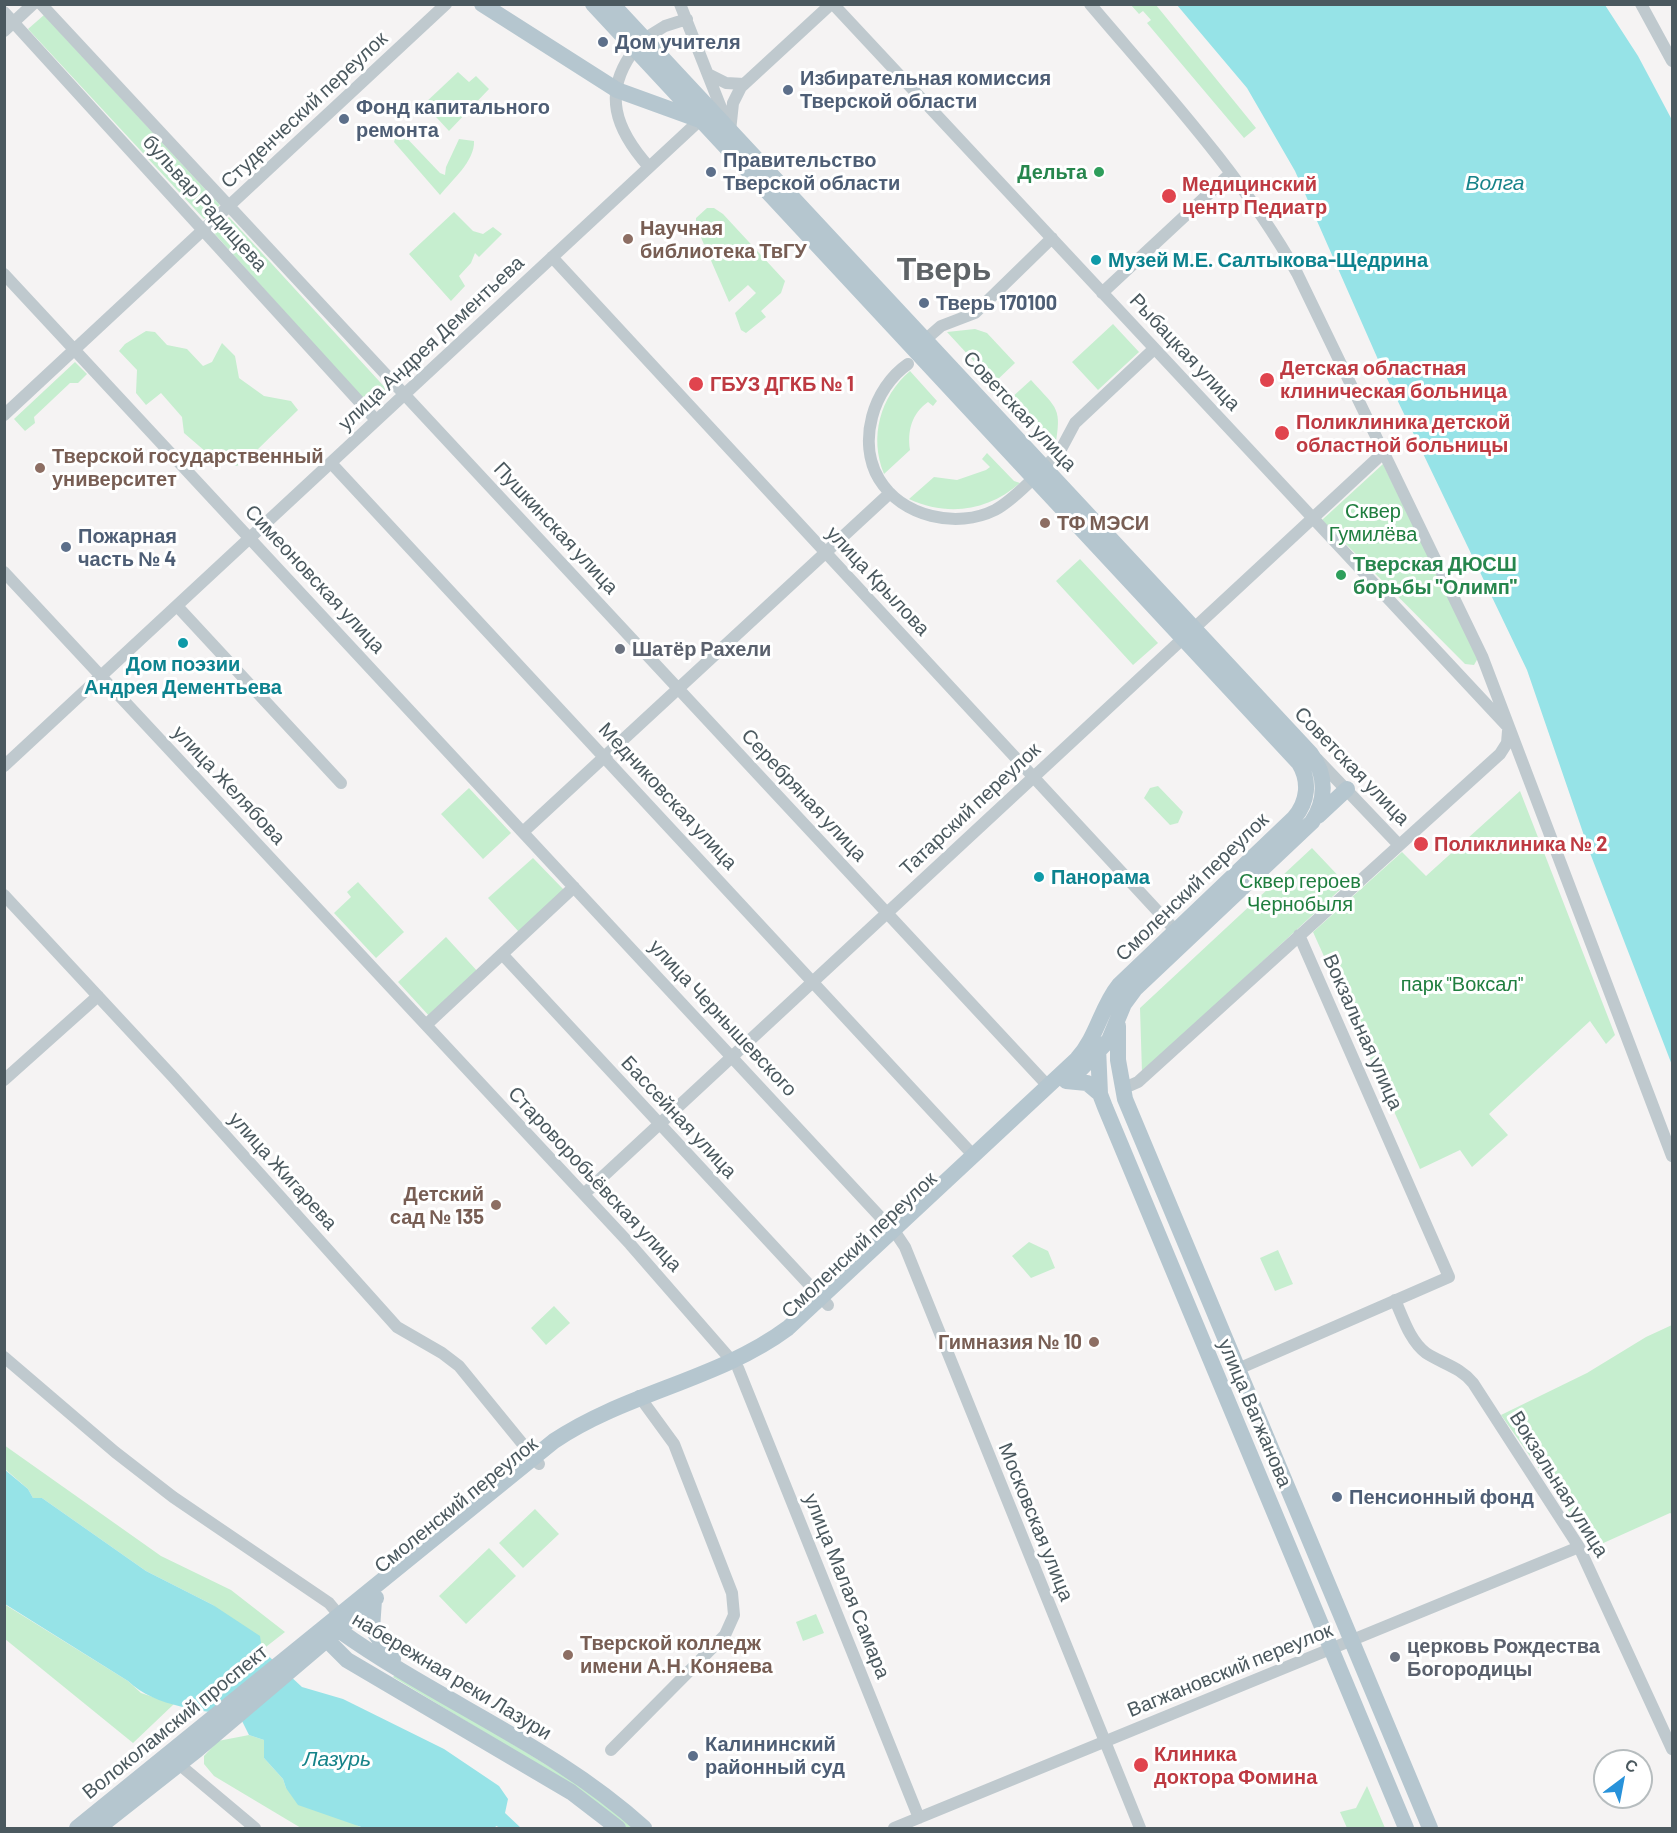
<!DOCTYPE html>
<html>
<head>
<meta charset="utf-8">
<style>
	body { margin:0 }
	#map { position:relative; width:1677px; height:1833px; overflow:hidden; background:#f5f3f3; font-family:Barlow,sans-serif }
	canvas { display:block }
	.frame { position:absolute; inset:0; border:6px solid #4b595f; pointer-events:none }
	.north { position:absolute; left:1593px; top:1749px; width:60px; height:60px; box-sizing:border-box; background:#fff; border:2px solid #b7bdbf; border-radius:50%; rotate:32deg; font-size:16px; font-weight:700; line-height:24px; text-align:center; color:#4b595f }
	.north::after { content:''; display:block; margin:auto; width:21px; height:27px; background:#2892da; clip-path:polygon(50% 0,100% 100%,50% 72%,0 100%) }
</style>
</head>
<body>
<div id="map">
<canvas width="1677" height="1833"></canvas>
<div class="frame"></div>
<div class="north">С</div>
</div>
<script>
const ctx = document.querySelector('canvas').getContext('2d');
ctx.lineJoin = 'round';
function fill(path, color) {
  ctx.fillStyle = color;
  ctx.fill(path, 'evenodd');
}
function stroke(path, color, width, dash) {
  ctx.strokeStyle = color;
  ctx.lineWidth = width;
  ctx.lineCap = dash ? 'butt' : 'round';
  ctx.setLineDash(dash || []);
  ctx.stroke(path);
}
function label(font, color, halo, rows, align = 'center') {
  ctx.font = font + ' Barlow,sans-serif';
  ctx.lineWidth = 6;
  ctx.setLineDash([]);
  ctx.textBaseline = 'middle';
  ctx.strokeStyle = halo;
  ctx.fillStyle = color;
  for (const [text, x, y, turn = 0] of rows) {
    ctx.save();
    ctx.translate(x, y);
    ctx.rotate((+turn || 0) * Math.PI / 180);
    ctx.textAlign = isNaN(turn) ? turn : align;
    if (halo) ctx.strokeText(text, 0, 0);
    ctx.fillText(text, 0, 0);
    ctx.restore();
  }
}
const green = new Path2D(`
	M1131,5H1156L1256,128L1244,138L1147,23L1151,20L1143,11L1139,14Z
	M44,15L220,205L204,219L28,29Z
	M458,72L469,82L476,76L489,89L449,131L424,104Z
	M400,131L440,173L445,175L446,167L459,139L474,141C475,161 452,180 440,195L394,142L397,132Z
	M707,208H714L723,214L785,281L781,293L761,311L766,317L746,333L741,330L735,313L756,293L748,285L729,302L696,226V218Z
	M454,212L473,231L483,234L493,227L502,234L479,257L475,253L471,263L459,276L465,286L451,301L409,254Z
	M229,217L390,393L372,409L213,232Z
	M1113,324L1139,352L1098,390L1072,362Z
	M975,329L987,333L1015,363L994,383L947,332Z
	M146,331L155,332L167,345L187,349L203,366L212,362L222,343L235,356L239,378L264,396L291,401L298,410L255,452L237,466L213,458L184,433L182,417L161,393L146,405L136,393L137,370L119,351L125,344Z
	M75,362L87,374L78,383H70L34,417L35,423L25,431L14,419Z
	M910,371L937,401L933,406L928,402C912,413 907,431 910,450L884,474C869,437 880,397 910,371Z
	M1031,380C1058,410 1062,407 1055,448L1010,399Z
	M987,453L1014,481L1020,483C988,511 948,517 909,499L934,477L957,480L986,470L990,467L982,459Z
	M1383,464L1478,658L1474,665L1465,664L1322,520Z
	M1080,559L1158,643L1133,665L1056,581Z
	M1158,786L1183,812L1178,823L1170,825L1144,798L1150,788Z
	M469,788L511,833L483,859L441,814Z
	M1520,791L1615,1035L1606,1044L1590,1021L1489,1114L1508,1135L1472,1167L1460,1150L1420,1169L1313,932L1402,852L1426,876Z
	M1312,848L1346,884L1142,1073L1140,1008Z
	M533,858L565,891L519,932L488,898Z
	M358,882L404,932L376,958L334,913L351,897L347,892Z
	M446,937L479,973L431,1018L398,982Z
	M1029,1242L1048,1251L1055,1268L1031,1278L1012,1256Z
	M1278,1250L1293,1284L1275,1291L1260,1258Z
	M554,1306L570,1323L546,1345L531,1328Z
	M1672,1325V1514L1670,1513L1599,1545L1603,1555L1596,1559L1584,1533L1501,1415L1587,1373L1646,1337Z
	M4,1445L161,1556L231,1590L285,1632L262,1650L213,1605L146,1571L42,1498H33L28,1489L5,1469Z
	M535,1509L559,1534L523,1568L499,1543Z
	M489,1548L516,1576L466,1624L439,1596Z
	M4,1604L128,1681L141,1693L174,1704L133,1743L5,1639Z
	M816,1614L824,1633L803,1641L796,1622Z
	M397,1673L576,1783L635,1828H627L573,1786L393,1677Z
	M249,1735L264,1740V1758L283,1779L286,1788L362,1828H301L214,1776L204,1764V1756L218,1741Z
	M1367,1786L1385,1828H1347L1340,1812L1356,1808Z`);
const water = new Path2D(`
	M1177,5H1605L1638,56L1672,120V1065L1590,853L1527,670L1380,364L1295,171L1247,88Z
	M4,1469L28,1489L33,1498H42L146,1571L213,1605L260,1636L262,1650L302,1687L343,1699L444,1749L499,1786L508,1799L505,1813L521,1828H501L496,1826L495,1828H364L298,1805L286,1788L283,1779L264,1758V1740L249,1735L240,1717C203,1710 156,1708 128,1681L5,1604Z`);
const minor = new Path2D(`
	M41,4L1048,1086
	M680,4L727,123
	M833,4L1506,725
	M1090,4C1163,90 1242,175 1297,273L1482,656L1672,1156
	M1641,4L1672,61
	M4,12L376,420
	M4,31L33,4
	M644,39L665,26L687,19
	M635,49C601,93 616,130 649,167
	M710,75L726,83L744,84
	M730,131L733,103L741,87L831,4
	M552,257L1176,931
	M4,274L897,1235L905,1247L1140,1828
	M1102,293L1231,173
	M925,340L941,326L975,313L1052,238
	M908,364C873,388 857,442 879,479C902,517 957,529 995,510C1010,502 1022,489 1034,478
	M4,415L446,4
	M331,463L974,1156
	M1044,468L1059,453L1075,423L1154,349
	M4,572L630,1244L732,1361
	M177,606L341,783
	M1317,759L1399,845
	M4,766L700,120
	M523,832L890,493
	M4,895L174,1078L397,1327L442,1353L459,1366L539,1464
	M502,954L828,1305
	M426,1025L574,887
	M4,1080L98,996
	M1122,1089L1138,1082L1500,754L1507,743L1508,731
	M584,1194L1383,453
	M1395,1300C1403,1318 1410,1341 1426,1353C1443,1364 1460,1367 1473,1383L1579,1547L1672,1749
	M4,1357L115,1452L173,1497L329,1603L339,1615
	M738,1368L919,1818
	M1238,1369L1449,1277L1299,935
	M611,1750L725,1635L734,1615L732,1593L674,1444L639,1396
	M174,1760L255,1828
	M894,1828L1579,1547`);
const major = new Path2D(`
	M482,4L617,90L697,119
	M612,4L1311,754C1327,775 1326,801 1312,822L1135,989L1124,1004L1109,1040L1079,1071
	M1318,816L1347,789
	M1118,1026V1060L1125,1099L1430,1828
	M1098,1047L1100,1094L1105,1107L1406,1828
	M1066,1081L1087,1083L1100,1094
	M374,1600L372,1629L393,1659
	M330,1630L340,1631C438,1701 554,1746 644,1828
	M324,1633L328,1641L347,1660L571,1792L618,1828
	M77,1828L554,1441C627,1392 718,1380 788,1328L1077,1059C1097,1037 1101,1007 1119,985L1294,818C1308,802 1310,781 1299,763L593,4
	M98,1828L197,1750L376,1598`);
const markers = [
	[603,42,6,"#5c6f8a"],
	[788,90,6,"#5c6f8a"],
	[344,119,6,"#5c6f8a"],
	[711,172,6,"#5c6f8a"],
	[1099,172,6,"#2e9e5b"],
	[1169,196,8,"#e0444e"],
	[628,239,6,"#8d6e63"],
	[1096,260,6,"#0f9aa8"],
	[924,303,6,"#5c6f8a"],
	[1267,380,8,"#e0444e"],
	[696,384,8,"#e0444e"],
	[1282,433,8,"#e0444e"],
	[40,468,6,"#8d6e63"],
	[1045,523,6,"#8d6e63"],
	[66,547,6,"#5c6f8a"],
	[1341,575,6,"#2e9e5b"],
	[183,643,6,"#0f9aa8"],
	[620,649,6,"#6b7280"],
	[1421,844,8,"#e0444e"],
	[1039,877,6,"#0f9aa8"],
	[496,1205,6,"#8d6e63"],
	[1094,1342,6,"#8d6e63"],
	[1337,1497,6,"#5c6f8a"],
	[568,1655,6,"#8d6e63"],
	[1395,1657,6,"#6b7280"],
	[693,1756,6,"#5c6f8a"],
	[1141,1765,8,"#e0444e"]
];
const serviceNames = [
	["Дом учителя",615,42],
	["Избирательная комиcсия",800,78],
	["Тверской области",800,101],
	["Фонд капитального",356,107],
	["ремонта",356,130],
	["Правительство",723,160],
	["Тверской области",723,183],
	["Тверь 170100",936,303],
	["Пожарная",78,536],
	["часть № 4",78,559],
	["Пенсионный фонд",1349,1497],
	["Калининский",705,1744],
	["районный суд",705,1767]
];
const streetNames = [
	["Студенческий переулок",304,110,-43],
	["бульвар Радищева",205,203,48],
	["улица Андрея Дементьева",431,343,-43],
	["Рыбацкая улица",1185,352,47],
	["Советская улица",1020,411,47],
	["Пушкинская улица",556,528,47],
	["Симеоновская улица",315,579,47],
	["улица Крылова",878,581,47],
	["Советская улица",1352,766,46],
	["улица Желябова",229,785,47],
	["Серебряная улица",804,795,47],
	["Медниковская улица",668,796,47],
	["Татарский переулок",970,809,-43],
	["Смоленский переулок",1192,887,-44],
	["улица Чернышевского",723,1018,47],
	["Вокзальная улица",1363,1032,66],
	["Бассейная улица",679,1117,47],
	["улица Жигарева",283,1171,48],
	["Староворобьёвская улица",595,1179,47],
	["Смоленский переулок",859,1245,-43],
	["улица Вагжанова",1255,1413,67],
	["Вокзальная улица",1559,1484,58],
	["Смоленский переулок",456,1505,-39],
	["Московская улица",1036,1522,68],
	["улица Малая Самара",847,1586,68],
	["Вагжановский переулок",1230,1670,-22],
	["набережная реки Лазури",452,1676,31],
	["Волоколамский проспект",175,1722,-39]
];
const leisureNames = [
	["Дельта",1087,172],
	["Тверская ДЮСШ",1353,564,"left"],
	["борьбы \"Олимп\"",1353,587,"left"]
];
const healthNames = [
	["Медицинский",1182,184],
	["центр Педиатр",1182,207],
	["Детская областная",1280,368],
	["клиническая больница",1280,391],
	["ГБУЗ ДГКБ № 1",710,384],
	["Поликлиника детской",1296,422],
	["областной больницы",1296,445],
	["Поликлиника № 2",1434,844],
	["Клиника",1154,1754],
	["доктора Фомина",1154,1777]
];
const educationNames = [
	["Научная",640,228],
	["библиотека ТвГУ",640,251],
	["Тверской государственный",52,456],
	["университет",52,479],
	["ТФ МЭСИ",1057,523],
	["Детский",484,1194,"right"],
	["сад № 135",484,1217,"right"],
	["Гимназия № 10",1082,1342,"right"],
	["Тверской колледж",580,1643],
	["имени А.Н. Коняева",580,1666]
];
const cultureNames = [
	["Музей М.Е. Салтыкова-Щедрина",1108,260],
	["Дом поэзии",183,664,"center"],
	["Андрея Дементьева",183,687,"center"],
	["Панорама",1051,877]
];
const parkNames = [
	["Сквер",1373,511],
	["Гумилёва",1373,534],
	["Сквер героев",1300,881],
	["Чернобыля",1300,904],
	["парк \"Воксал\"",1462,984]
];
const worshipNames = [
	["Шатёр Рахели",632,649],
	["церковь Рождества",1407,1646],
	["Богородицы",1407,1669]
];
const waterNames = [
	["Волга",1495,183],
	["Лазурь",337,1759]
];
const townNames = [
	["Тверь",944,269]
];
fill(green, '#c6eecf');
fill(water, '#96e3e7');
stroke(minor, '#bfc9ce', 12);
stroke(major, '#b5c6cf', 16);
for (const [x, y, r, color] of markers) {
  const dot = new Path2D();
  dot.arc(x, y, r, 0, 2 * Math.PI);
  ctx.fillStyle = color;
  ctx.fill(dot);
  stroke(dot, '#fff', 2);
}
label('bold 20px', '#4e5e75', '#fff', serviceNames, 'left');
label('20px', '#4b595f', '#fff', streetNames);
label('bold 20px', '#27864d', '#fff', leisureNames, 'right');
label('bold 20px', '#be3a42', '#fff', healthNames, 'left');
label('bold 20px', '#785e54', '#fff', educationNames, 'left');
label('bold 20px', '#0d838f', '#fff', cultureNames, 'left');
label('20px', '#1f7e3f', '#fff', parkNames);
label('bold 20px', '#5b616d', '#fff', worshipNames, 'left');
label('italic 21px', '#168389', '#fff', waterNames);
label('bold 32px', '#5f6467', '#fff', townNames);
</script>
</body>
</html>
